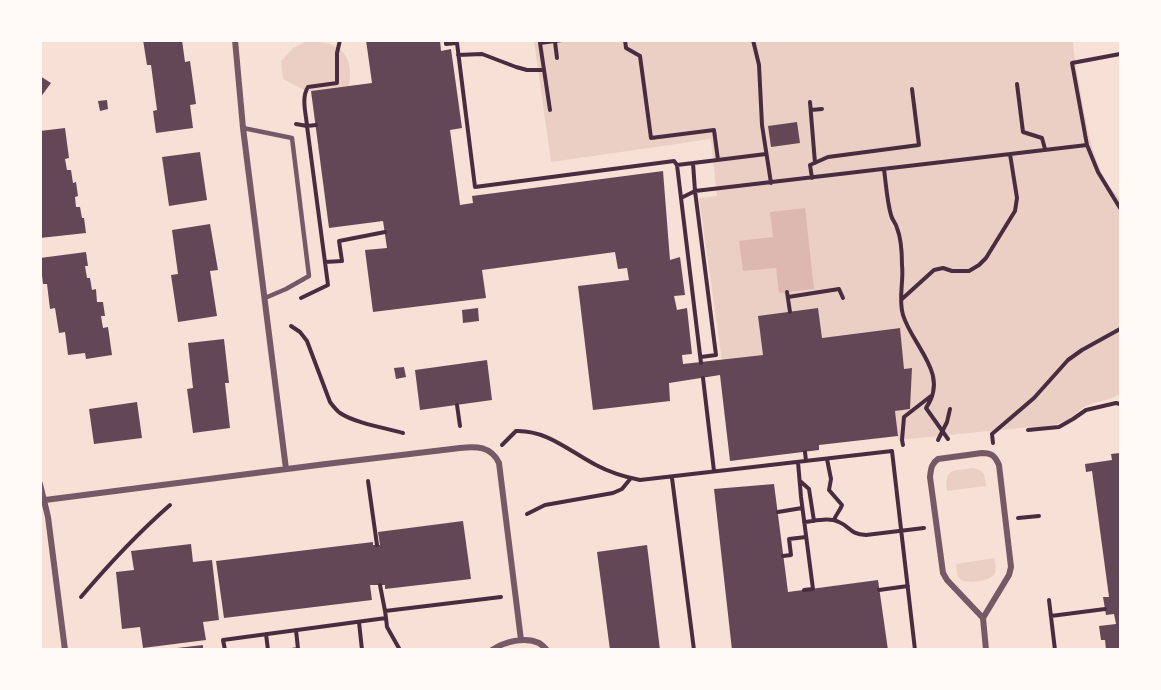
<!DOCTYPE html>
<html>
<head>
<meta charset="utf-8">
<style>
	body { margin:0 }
	#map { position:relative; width:1161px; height:690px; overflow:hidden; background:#f7e1d7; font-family:Karla,sans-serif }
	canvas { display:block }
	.frame { position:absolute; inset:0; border:42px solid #fffaf5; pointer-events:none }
</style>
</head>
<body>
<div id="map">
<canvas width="1161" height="690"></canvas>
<div class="frame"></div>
</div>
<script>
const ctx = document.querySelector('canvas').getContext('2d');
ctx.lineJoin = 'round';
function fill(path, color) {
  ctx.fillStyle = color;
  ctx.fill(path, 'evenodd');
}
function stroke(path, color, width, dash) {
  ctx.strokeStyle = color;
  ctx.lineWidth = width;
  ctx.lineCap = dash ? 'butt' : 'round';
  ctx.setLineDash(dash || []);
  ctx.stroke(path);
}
const green = new Path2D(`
	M306,41C337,41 355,52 349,86L306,91L283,79L281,61L292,49Z
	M534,41H1073C1074,61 1079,80 1082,100C1088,130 1095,177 1120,198V394C1109,401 1100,400 1088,405C1081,408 1075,415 1069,419C1058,425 1042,428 1030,427L898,440L895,411L910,408L912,368L904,369L899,328L822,338L763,355L722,361L699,198L717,196L711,139L551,162Z
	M973,468C985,471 985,475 986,486L947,491C944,467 954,471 973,468Z
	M994,558C995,563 997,568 995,573C993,581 965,585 960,579C956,575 957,569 956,564Z`);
const water = new Path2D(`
	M805,208L814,289L779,293L776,268L743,271L739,241L773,237L770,212Z`);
const building = new Path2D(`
	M143,40H182L185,62L190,61L196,104L190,105L193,128L156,133L153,111L157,110L151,65H147Z
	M366,40H440L441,51L451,49L462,128L450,130L460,205L473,203L472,196L663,171L670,260L680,257L685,295L674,296L677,310L687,308L692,354L682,355L683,364L763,355L758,316L818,308L822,338L900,328L904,369L912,368L910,409L895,411L898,436L819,445V450L730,461L720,375L669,383L670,401L593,410L578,286L629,280L627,268L618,269L615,252L482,270L486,298L373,312L365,250L387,248L383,221L329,228L311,91L372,83Z
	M40,76L51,83L40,98Z
	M107,100L108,109L100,111L98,101Z
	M797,122L800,143L771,147L768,126Z
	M65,128L69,158L65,159L67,170H71L73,183L76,182L78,196L75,197L76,207H80L82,218H84L86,233L40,238V131Z
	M200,152L207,200L169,206L162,157Z
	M210,224L218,270L210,271L217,316L178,322L171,275L178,274L172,230Z
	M86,252L88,266H85L87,278H90L92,290L96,289L97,302H103L105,316H101L103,328L108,327L112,355L86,359L85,353L68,355L65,332L59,333L55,308L50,309L47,284H43L40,258Z
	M478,308L479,321L463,323L462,310Z
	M224,339L229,383H225L230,428L193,433L187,389L193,388L188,343Z
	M487,360L492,400L420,410L415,370Z
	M404,367L406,377L396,379L394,368Z
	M137,402L142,438L94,444L89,409Z
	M1120,453V650H1106L1105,640H1101L1099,626L1116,624L1114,614L1106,615L1103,597H1109L1092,471L1086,472L1085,464L1112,460L1111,454Z
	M774,484L788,592L878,580L888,650H732L714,489Z
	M463,521L471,579L385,589V585H370L372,600L224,618L216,561L373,542V545H380L378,532Z
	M191,544L193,562L212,560L219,620L203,622L206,640L143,648L140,627L122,629L116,572L134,570L131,551Z
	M647,545L660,650H610L597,552Z
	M203,645V650H177V648Z`);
const path = new Path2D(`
	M446,40V44L457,43L475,187L674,161L677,165
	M625,40L626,48L640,56L651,138L714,130L718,160
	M753,40L759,65L762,125L771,183
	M555,42L557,58
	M1120,54L1072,63L1087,145L1098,172L1120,208
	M458,55L482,54L516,67L527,70H544
	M1017,84L1023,132L1042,138L1045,149
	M810,102L815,163
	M550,110L540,43L562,40
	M811,110L822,109
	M296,124L307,126L328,285L301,298
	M316,125L307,126C306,113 301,98 308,87L337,83V53L340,40
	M884,169C886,184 887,201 891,215C892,220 896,223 897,228C901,238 902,253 902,265C904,281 898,299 903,315C913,347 950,374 926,408L948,439
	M812,178L810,165L828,157L919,145L912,89
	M681,198L695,191L693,163
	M325,262L342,261L339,241L385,232
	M787,292L790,312
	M788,297L839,289L843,298
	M902,299L934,270L943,268L952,271H969L979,265L986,258L1015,211L1017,198L1010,154
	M291,326L300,332L307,341L330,402C333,406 336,410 340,413C355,423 385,428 403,433
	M701,357L716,355L695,191L1087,145
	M701,363L677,165L766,154
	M703,378L714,471
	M457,405L460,426
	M1028,430L1059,427L1073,419L1086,410L1116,403L1120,404
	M938,440L947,422L950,409
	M993,443L992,434L1034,398L1068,360L1082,350L1120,329
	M502,445L516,431C547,430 569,451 596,465C609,472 625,477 640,480L892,451L915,650
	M903,445L902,440L904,417L931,396
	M805,452L806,461
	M827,459L831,479L829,490L842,505C840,511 836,514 834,520
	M798,462L801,497L813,589L804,590
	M672,478L694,650
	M368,481L377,545
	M800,481L809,489L814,521
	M778,512L802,508
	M527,514L545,505L613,493L622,489L631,478
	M1018,518L1039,516
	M804,522C815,521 829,517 839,522C851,527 849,534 866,535L924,528
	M783,556L791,555L789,539L806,537
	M380,585L385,611
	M879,590L908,586
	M81,597C109,564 138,533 170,505
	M1049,600L1055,650
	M1051,616L1105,609
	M386,618L387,627L400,650
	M359,622L362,650
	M266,634L268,650
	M225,650L223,640L386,618L385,611L501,597
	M292,650L298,649L296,630`);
const service = new Path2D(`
	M243,128L292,138L309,276L286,289L265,298`);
const minor = new Path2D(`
	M235,40L243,128L286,469
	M40,484L48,517L65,650
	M45,500L326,464L460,448C476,446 491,446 499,463L521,640
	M983,618L947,580L943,573L930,477C931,469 931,464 938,459L982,453C992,453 995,456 999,465L1011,567L1009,575L983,618L986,650
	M492,650C504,642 525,636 539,643C541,644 545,648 547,650`);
fill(green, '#ebcfc5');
fill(water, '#dcb8b0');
fill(building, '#644757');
stroke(path, '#4a2c40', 4);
stroke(service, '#755966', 4.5);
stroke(minor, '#755966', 6);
</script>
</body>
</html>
